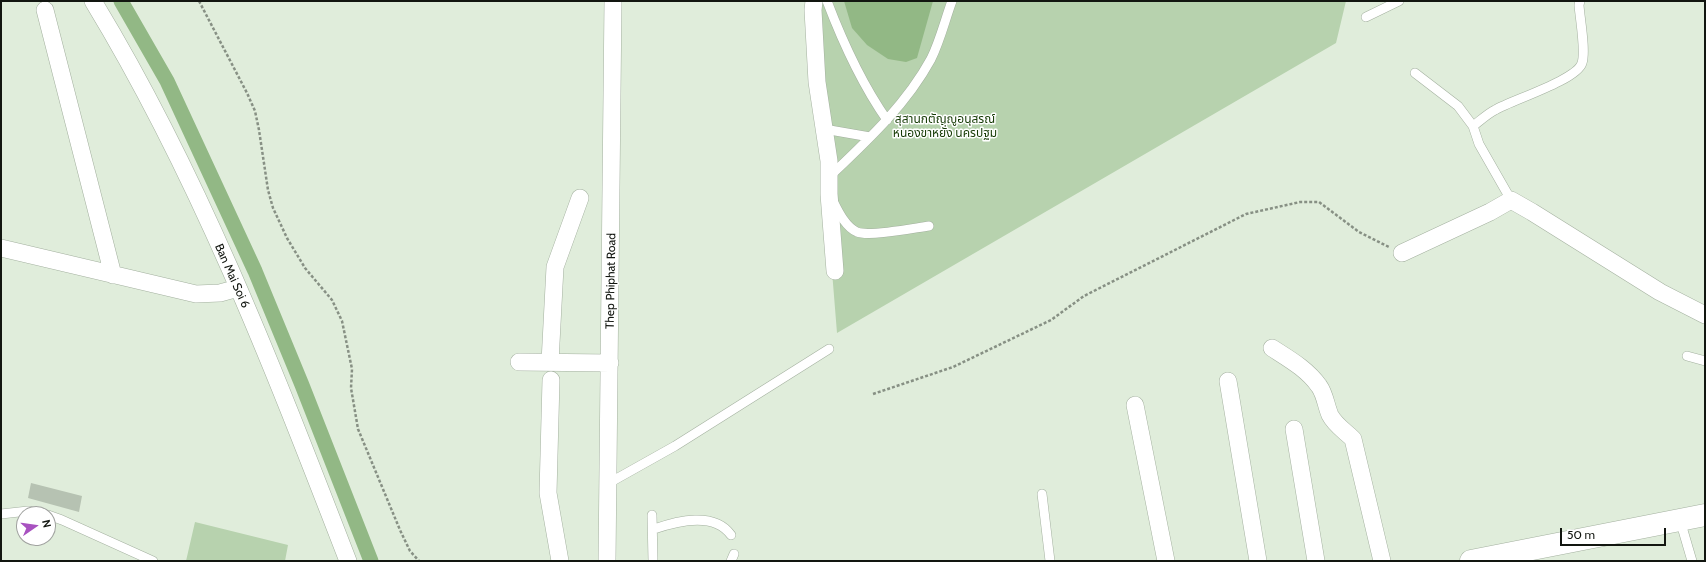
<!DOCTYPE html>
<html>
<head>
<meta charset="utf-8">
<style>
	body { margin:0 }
	#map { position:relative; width:1706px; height:562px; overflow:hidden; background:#e0eddb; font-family:Cabin,sans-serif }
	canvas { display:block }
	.frame { position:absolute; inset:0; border:2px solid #121610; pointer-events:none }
	.north { position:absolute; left:16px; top:506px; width:40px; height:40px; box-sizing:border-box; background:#fff; border:1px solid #a0a29f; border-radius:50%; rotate:77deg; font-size:11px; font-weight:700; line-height:16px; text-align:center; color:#121610 }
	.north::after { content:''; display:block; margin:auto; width:14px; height:18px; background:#a852c0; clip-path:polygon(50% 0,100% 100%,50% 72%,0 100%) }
	.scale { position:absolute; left:1560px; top:528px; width:106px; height:18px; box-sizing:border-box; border:2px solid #121610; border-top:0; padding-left:5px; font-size:12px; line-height:14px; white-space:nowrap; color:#121610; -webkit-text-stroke:3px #fff; paint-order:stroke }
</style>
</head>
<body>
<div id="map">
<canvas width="1706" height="562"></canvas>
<div class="frame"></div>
<div class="north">N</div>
<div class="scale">50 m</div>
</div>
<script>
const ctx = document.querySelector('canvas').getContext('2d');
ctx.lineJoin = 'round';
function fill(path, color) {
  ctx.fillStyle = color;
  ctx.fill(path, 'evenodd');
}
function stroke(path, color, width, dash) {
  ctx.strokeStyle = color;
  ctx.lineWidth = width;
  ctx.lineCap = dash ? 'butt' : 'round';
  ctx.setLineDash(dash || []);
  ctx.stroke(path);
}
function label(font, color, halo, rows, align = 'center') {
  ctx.font = font + ' Cabin,"Noto Sans Thai",sans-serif';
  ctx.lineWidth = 3;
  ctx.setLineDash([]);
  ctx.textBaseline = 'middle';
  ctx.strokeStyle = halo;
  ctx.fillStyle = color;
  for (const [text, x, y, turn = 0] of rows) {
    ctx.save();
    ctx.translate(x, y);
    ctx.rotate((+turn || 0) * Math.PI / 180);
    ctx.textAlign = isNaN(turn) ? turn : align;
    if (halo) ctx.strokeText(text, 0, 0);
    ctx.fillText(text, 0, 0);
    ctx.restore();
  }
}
const green = new Path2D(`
	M817,1H1346L1336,43L837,333L816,73Z
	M195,522L288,545L285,561H186Z`);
const water = new Path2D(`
	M844,1H933L917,58L906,62L888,59L867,45L852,28Z`);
const canal = new Path2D(`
	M121,1L167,81L255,271L302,385L371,561`);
const building = new Path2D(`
	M31,483L82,496L79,512L28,498Z`);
const path = new Path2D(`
	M199,1L247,93L255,111L259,130L268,190L273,208L287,238L305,268L332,300L342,321L352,369L351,388L358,429L400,530L410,551L419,561
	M873,394L953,367L1051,320L1084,296L1246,214L1300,202H1319L1359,232L1389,247`);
const lane = new Path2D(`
	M827,1C843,43 861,83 887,120
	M1366,17L1399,1
	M1415,73L1458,106L1473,126
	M824,129L870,137
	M829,177C867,141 906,105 931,59C940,41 945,20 952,1
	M1511,200L1479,144L1473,126C1480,121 1487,114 1495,110C1512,100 1577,80 1582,63C1586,51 1580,19 1579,5L1580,1
	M834,203C839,213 846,227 857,232C869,237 914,228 929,226
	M1687,356L1705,361
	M609,483L675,446L829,349
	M1042,494L1050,561
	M1,514L28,511L44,514
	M48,515L62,520L153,561
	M652,515L653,561
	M1680,520L1692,561
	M654,529C677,521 714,511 731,535
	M731,561L734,554`);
const street = new Path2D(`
	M93,1C200,177 274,370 348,561
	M814,1L813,10L817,82L829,161V194L835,271
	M45,10L113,275
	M1,248L196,294L220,293L238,288
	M1402,253L1490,212L1511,200L1532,212L1660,292L1705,315
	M1272,348C1289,359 1307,369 1319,386C1325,394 1326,406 1330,415C1335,425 1345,431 1353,439L1382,561
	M519,362L610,363
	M550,362L555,267L580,198
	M551,380L548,493L560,561
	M1228,381L1258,561
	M1135,405L1166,561
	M1294,429L1316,561
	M607,561L613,1`);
const secondary = new Path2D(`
	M1471,561L1705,515`);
const parkNames = [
	["สุสานกตัญญูอนุสรณ์",945,119],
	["หนองขาหยั่ง นครปฐม",945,133]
];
const streetNames = [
	["Ban Mai Soi 6",232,276,66],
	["Thep Phiphat Road",611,281,-89]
];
fill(green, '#b7d2ae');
fill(water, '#92b885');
stroke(canal, '#92b885', 15);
fill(building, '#b6c2b2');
stroke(lane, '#a3b09f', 10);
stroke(street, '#a3b09f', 18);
stroke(secondary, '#a3b09f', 23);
stroke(path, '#879084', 2.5, [3, 2]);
stroke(lane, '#fff', 9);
stroke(street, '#fff', 17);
stroke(secondary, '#fff', 22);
label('12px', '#153a04', '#fff', parkNames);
label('12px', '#121610', '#fff', streetNames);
</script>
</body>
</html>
